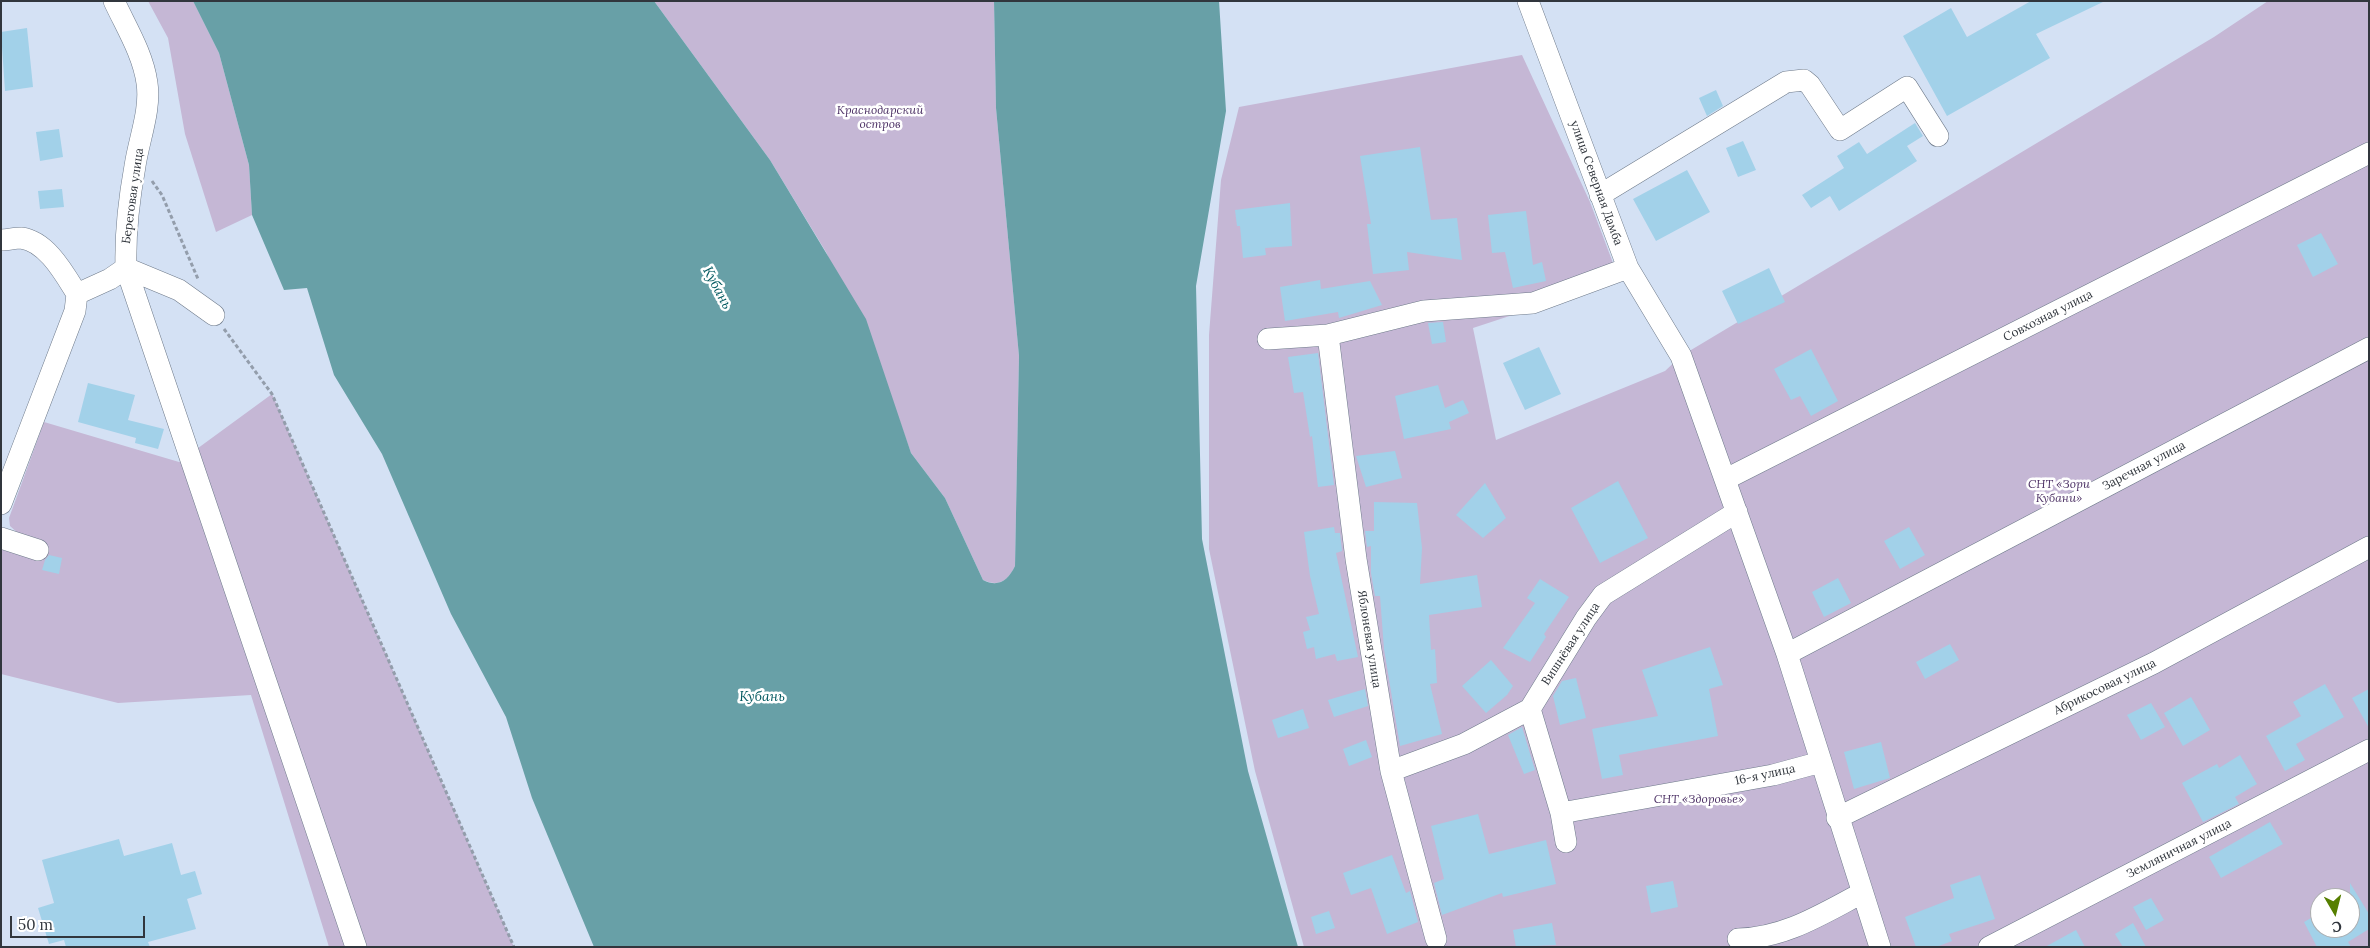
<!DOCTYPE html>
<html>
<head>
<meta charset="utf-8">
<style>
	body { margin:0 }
	#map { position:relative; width:2370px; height:948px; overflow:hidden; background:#d4e1f4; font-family:Lora,serif }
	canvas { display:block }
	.frame { position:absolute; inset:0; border:2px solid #31363d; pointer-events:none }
	.north { position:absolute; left:2310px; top:888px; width:50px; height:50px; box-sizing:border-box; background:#fff; border:1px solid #adafb1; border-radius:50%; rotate:172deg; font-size:14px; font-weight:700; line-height:20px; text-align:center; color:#31363d }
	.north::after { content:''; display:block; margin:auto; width:18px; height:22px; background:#567f00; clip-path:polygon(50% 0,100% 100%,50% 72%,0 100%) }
	.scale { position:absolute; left:10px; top:916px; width:135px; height:22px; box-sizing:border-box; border:2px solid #31363d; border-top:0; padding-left:6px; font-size:15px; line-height:18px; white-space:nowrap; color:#31363d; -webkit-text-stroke:4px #fff; paint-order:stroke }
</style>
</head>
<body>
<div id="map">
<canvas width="2370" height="948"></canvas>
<div class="frame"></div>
<div class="north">С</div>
<div class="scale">50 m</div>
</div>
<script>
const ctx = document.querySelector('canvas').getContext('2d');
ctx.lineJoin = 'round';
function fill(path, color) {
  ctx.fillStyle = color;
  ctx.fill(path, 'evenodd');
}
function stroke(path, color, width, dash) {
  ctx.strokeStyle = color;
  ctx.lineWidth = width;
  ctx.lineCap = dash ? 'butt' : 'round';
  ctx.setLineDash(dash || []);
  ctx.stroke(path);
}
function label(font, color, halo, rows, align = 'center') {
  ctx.font = font + ' Lora,serif';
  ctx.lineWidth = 5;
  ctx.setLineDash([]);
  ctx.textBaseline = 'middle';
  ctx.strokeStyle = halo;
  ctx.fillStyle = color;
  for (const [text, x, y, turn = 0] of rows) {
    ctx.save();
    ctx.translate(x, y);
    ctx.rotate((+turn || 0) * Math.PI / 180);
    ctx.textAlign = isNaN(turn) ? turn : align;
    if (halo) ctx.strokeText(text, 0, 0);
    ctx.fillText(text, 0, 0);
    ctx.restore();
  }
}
const green = new Path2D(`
	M148,1H193L219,53L249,165L252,215L216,232L185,134L168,38Z
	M654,1H994L996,108L1019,356L1015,566C1008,581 999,587 983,580L945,498L911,453L891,397L826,252L770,160Z
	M2268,1H2369V947H1304L1255,771L1209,549V335L1221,180L1239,107L1522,55L1590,202L1613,263L1616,281L1473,328L1496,440L1665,371L1681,356L2214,37ZM2320,898H2350V928H2320Z
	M272,394L514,947H329L251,695L118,703L1,674V551L20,535L10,526L9,518L44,422L179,462Z`);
const water = new Path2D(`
	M193,1H654L770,160L866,319L911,453L945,498L983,580C999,588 1008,580 1015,566L1019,356L996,108L994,1H1219L1226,111L1196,286L1202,539L1248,771L1298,947H594L532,798L506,717L451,614L382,454L334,375L307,288L284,290L252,215L249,165L219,53Z`);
const building = new Path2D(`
	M2031,1H2105L2036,34L2050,58L1947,116L1903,36L1951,8L1967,37Z
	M27,28L33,87L5,91L1,32Z
	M1716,90L1723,106L1707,116L1699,98Z
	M1915,123L1923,136L1907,146L1917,161L1839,211L1830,196L1811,208L1802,195L1844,168L1837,156L1859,142L1867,154Z
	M59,129L63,157L40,161L36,132Z
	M1743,141L1756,170L1738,177L1726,148Z
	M1420,147L1431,220L1457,218L1462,260L1407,252L1409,270L1373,274L1367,224H1371L1360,156Z
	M1687,170L1710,212L1656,241L1633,199Z
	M62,189L64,207L40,209L38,191Z
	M1290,203L1292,246L1265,248L1266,255L1243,258L1240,226H1237L1235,210Z
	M1526,211L1533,265L1542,262L1546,281L1513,288L1505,252L1492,253L1488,215Z
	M2321,233L2338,264L2313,277L2297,245Z
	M1769,268L1785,302L1738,324L1722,291Z
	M1320,280L1321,289L1370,281L1382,305L1339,318L1338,312L1285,321L1280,287Z
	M1443,322L1446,342L1432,344L1428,323Z
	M1539,347L1561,394L1525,410L1503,363Z
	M1811,349L1838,401L1811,416L1800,396L1791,400L1774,369Z
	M1318,353L1334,485L1318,487L1312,436L1310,437L1303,392L1294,393L1288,357Z
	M88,383L135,395L128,420L164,429L158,449L135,443L136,438L78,422Z
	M1438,385L1445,408L1463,400L1469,413L1449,422L1451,429L1404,439L1395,396Z
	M1395,451L1402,478L1366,487L1356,456Z
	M1618,481L1648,538L1600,563L1571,508Z
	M1485,483L1506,518L1483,538L1456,515Z
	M1374,502L1417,503L1422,548L1420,584L1477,575L1482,607L1429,615L1431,650L1435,649L1437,683L1430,684L1442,734L1400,746L1384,649L1380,596H1375L1371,573V546L1367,547L1365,531H1374Z
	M1334,527L1335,533H1340L1342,551L1336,553L1358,657L1337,661L1335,654L1316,659L1314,647L1307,649L1303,632L1310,630L1306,617L1319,614L1310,576L1304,532Z
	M1909,527L1925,555L1900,569L1884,541Z
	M49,555L62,558L59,574L42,570L45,560Z
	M1838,578L1851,603L1824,617L1812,592Z
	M1540,579L1569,597L1544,634L1546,637L1530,662L1503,648L1535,603L1527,598Z
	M1950,644L1959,660L1925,679L1916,662Z
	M1710,647L1723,685L1709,689L1718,736L1619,755L1623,775L1602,779L1592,729L1658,716L1642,670Z
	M1491,660L1513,686L1507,695L1486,713L1462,686Z
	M1576,678L1586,718L1560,725L1553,696L1562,681Z
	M2325,684L2344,717L2296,744L2305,760L2285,771L2266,736L2301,716L2293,702Z
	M1365,689L1368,706L1334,717L1328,700Z
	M2369,689V728L2352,698Z
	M2191,697L2210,730L2183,746L2164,713Z
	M2151,703L2165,727L2141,740L2127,715Z
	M1303,709L1309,728L1278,738L1272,720Z
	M1522,727L1535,770L1524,774L1508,735Z
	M1366,740L1372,757L1349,766L1343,749Z
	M1881,742L1890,778L1854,789L1844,752Z
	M2240,755L2257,784L2235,797L2239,804L2203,822L2182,783L2217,764L2219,768Z
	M1478,814L1489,854L1546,840L1556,884L1503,897L1502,893L1442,915L1434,883L1444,879L1431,826Z
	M2270,822L2283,844L2221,878L2209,857Z
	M119,839L124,856L172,843L181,875L195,871L202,894L187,899L196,929L148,942L150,947H66L64,940L49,944L38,908L54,903L42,860Z
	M1392,855L1406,893L1410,891L1418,922L1387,934L1371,888L1351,895L1343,873Z
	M1980,875L1995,919L1949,934L1952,941L1936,947H1916L1905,917L1954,898L1950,885Z
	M1673,881L1678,907L1651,913L1646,886Z
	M2350,883L2369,914V929L2348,942L2351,947H2317L2304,922L2320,913V928H2350Z
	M2151,898L2164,920L2146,930L2133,907Z
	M1329,911L1335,928L1316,934L1311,917Z
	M1552,923L1556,945L1516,947L1513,930Z
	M2133,923L2146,947H2123L2115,934Z
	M2076,930L2085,947H2045Z`);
const path = new Path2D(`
	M152,181L162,195L198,279
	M224,329L272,394L514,947`);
const minor = new Path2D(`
	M1528,1L1628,268L1681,356L1787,654L1880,947
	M1600,195L1786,82L1804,80L1810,85L1840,130L1907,87L1938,136
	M1,240C7,240 15,238 21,238C47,241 65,275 77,294
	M126,268L356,947
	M126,268L179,290L214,315
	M77,294L110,279L126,268C125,234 129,199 135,166C139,139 151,110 147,83C143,54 126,27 114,1
	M1328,335L1356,559L1391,771L1436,939
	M1268,339L1328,335L1424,311L1533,303L1628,268
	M1726,479L2369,153
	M1,504L75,311L77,294
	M1,538L38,550
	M1787,654L2369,348
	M1391,771L1464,744L1530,709
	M1561,813L1773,775L1821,762
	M1837,818L2154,663L2369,547
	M1566,842L1561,813L1530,709L1586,618L1603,595L1737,512
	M1738,939C1785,938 1822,914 1862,893
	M1989,947L2369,750`);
const parkNames = [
	["Краснодарский",880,111],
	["остров",880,125],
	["СНТ «Зори",2059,485],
	["Кубани»",2059,499],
	["СНТ «Здоровье»",1699,800]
];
const streetNames = [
	["улица Северная Дамба",1596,183,70],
	["Береговая улица",133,196,-82],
	["Совхозная улица",2048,316,-27],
	["Заречная улица",2144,466,-28],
	["Яблоневая улица",1369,639,81],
	["Вишнёвая улица",1571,644,-57],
	["Абрикосовая улица",2105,687,-26],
	["16-я улица",1765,775,-12],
	["Земляничная улица",2179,849,-27]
];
const waterNames = [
	["Кубань",717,288,62],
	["Кубань",762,697]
];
fill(green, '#c5b7d5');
fill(water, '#68a0a7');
fill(building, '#a2d1e9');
stroke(minor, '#6e7a8a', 22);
stroke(path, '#939dab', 3, [4, 2.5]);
stroke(minor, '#fff', 21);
label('italic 12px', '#4e3366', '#fff', parkNames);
label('12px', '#31363d', '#fff', streetNames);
label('italic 14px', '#025960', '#fff', waterNames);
</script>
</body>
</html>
